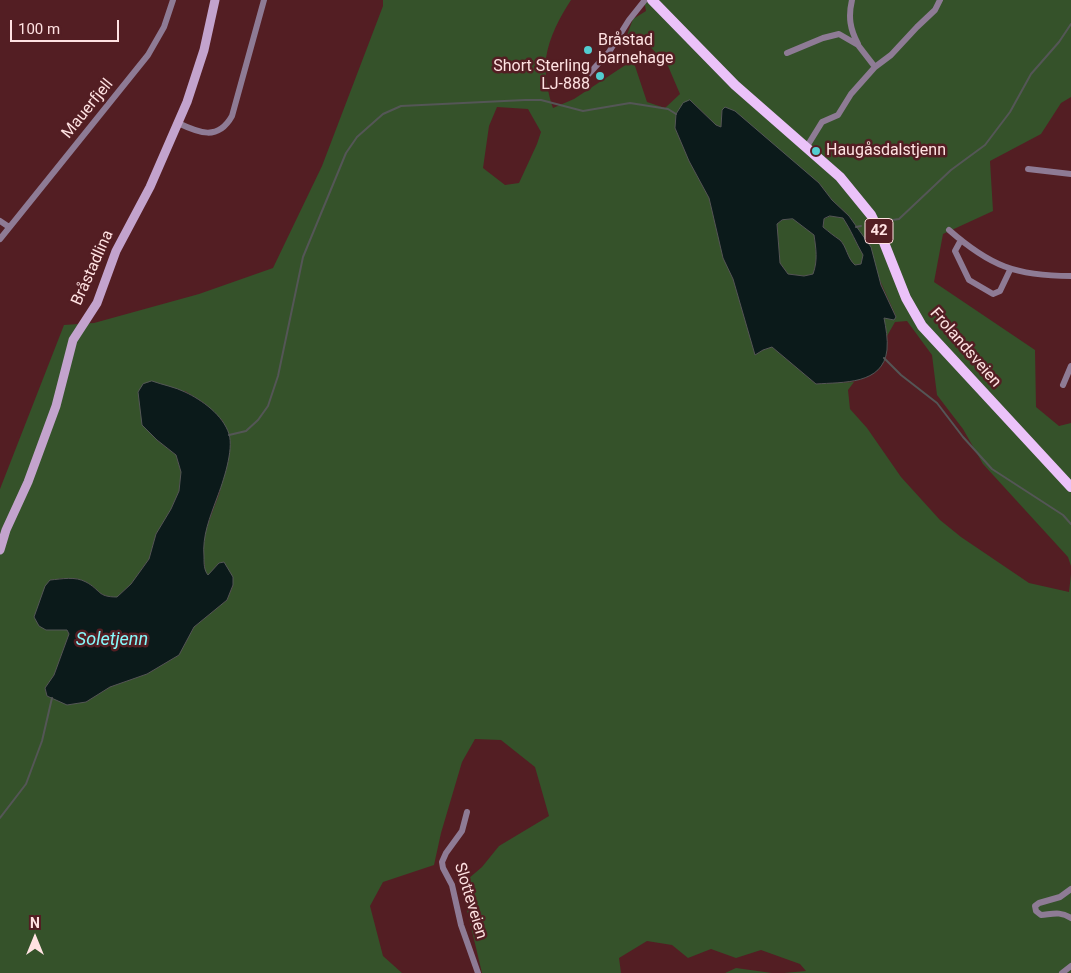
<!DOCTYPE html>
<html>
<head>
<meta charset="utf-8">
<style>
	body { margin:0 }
	#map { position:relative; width:1071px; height:973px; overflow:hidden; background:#531e23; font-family:Roboto,sans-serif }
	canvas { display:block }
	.north { position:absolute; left:10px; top:913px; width:50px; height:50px; -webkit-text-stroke:4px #531e23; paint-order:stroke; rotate:0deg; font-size:14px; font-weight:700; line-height:20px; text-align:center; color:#ffe2e2 }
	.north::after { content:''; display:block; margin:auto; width:18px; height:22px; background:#ffe2e2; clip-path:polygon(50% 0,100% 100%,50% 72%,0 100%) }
	.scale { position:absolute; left:10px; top:20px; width:109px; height:22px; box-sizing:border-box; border:2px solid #ffe2e2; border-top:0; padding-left:6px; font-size:15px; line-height:18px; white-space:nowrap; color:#ffe2e2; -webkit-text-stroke:4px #531e23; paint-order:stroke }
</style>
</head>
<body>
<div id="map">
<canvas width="1071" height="973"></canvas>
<div class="north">N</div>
<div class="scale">100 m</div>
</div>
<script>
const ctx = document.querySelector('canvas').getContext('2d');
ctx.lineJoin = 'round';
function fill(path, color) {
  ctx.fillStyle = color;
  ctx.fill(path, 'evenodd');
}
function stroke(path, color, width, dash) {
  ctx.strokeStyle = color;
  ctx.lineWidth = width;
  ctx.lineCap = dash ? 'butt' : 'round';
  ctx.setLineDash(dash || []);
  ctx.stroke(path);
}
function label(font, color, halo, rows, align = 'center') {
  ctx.font = font + ' Roboto,sans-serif';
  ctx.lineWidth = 5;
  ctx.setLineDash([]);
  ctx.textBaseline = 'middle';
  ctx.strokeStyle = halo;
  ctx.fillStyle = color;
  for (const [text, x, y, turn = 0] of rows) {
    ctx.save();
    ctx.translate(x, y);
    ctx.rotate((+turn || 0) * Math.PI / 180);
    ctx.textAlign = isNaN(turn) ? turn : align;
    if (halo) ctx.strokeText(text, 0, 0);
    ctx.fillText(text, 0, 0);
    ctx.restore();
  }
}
const green = new Path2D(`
	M383,0H571C560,17 549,37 546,58C544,71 548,95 553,108L574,99L633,60L647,102L665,108L680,94L668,66L644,40L627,35L633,19L646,11L644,0H1071V97L1061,103L1041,134L990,161L993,211L943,234L934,282L1035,350L1036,407L1059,426L1071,423V566L1068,557L983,464L963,429L937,395L932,355L907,321L895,322L887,336L884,318L896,316L856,227L849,216L832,200L819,183L722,110L721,127L716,125L690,100L675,128L689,161L709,198L723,258L733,279L755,355L763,350L772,347L816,384L854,382L848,390L850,409L867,428L901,477L940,520L961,537L1029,583L1069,592L1071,574V973H784L806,971L800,964L761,950L736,958L711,949L688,958L672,945L647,941L619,958L621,973H482L461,885L482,867L499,846L549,816L535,767L501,740L475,739L462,762L441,833L434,865L383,882L370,906L383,956L402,973H0V489L64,325L94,323L199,294L273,268L322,166L383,6ZM497,107L528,109L541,132L537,144L519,183L505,185L483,168L489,126ZM185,391L204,403L223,421L220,492L205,532L203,549L205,572L208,576L219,563L233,586L227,600L194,627L179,655L147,674L110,687L86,702L47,696L45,688L54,675L69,634L50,580C62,579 75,576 86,582C101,590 97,597 117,597L131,584L149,559L156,534L171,509L179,491L181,472L176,455L157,440L142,425Z
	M830,216L843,218C851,230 856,243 863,255L861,264L855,265C847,258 847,247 840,240C834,236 828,232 823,227L824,219Z
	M793,218L814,235C816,249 818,260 813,274L804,276L788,274L780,263L777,224L782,220Z
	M736,968L772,973H725Z`);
const water = new Path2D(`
	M690,100L716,125L721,127L722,110L725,107L735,111L819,183L832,200L849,216L871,247L881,285L896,317L894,320L884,318C886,328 888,339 887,350C883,385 843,382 816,384L772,347L763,350L755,355L733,279L723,258L709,198L689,161L675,128L676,114L683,103ZM830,216L843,218C851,230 856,243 863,255L861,264L855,265C847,258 847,247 840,240C834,236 829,232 823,227L824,219ZM793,219L814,235C816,249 818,260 813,274L804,276L788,274L780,263L777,224L782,220Z
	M152,381C163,385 175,387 185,392C202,400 223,415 229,434C234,450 223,482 217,498C210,517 202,536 204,557C204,564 204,570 208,575L219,563L224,562L233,577V585L227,600L194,627L179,655L147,674L110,687L86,702L67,705L47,696L45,688L54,675L69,634L67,630H46L39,626L34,617L45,586L50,580C62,579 75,576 86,582C101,590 97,597 117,597L131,584L149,559L156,534L171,509L179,491L181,472L176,455L157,440L142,425L138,392L143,384Z`);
const stream = new Path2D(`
	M886,221L899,219L951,170L985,145L1010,112L1031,74L1059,42L1071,24
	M856,227L861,226
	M884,358L901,375L937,403L963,437L992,469L1063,515L1071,524
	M229,435L246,431L258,420L268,406L278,376L303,257L346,153L357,137L383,114L401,106L525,100H541L583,111L630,103L668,109L676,114
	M0,818L26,784L42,741L52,698`);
const street = new Path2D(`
	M852,0C848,17 850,29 858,44
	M787,53L823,38L839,34L858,45L875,67
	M586,77L609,52L629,20L645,0
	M178,123C199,133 218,141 232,116L264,0
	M806,148L822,122L838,115L851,94L875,67L891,55L917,27L935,10L940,0
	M1028,169L1071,174
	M0,221L9,227
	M949,230C990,266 1016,276 1071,276
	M0,239L148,55L164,27L173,0
	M961,240L955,251L969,280L993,294L1000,291L1010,270
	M1063,385L1071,366
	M467,812L462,831L446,853L442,862L443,868L452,885L461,925L478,973
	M1071,889L1060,897L1039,903L1035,906L1036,911L1041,915C1053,914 1060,911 1071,918
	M1062,973L1071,966`);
const secondary = new Path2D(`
	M0,550L6,530L28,482L56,406L73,340L97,303L116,251L150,187L187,102L204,50L215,0`);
const primary = new Path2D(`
	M652,0L735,85L840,177L871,215L883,240L906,298L922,326L1071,487`);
const markers = [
	[588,50,5,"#52cdd0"],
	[600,76,5,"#52cdd0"],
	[816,151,5,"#52cdd0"]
];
const shields = [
	[879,231,28]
];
const shieldNames = [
	["42",879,231]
];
const poiNames = [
	["Bråstad",598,41],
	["barnehage",598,59],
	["Short Sterling",590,67,"right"],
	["LJ-888",590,85,"right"],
	["Haugåsdalstjenn",826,151]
];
const streetNames = [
	["Mauerfjell",88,109,-51],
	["Bråstadlina",93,268,-66],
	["Frolandsveien",965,348,49],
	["Slotteveien",470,901,73]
];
const waterNames = [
	["Soletjenn",112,640]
];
fill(green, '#35522a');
fill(water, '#0b1a1a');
stroke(water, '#545656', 1);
stroke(stream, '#545656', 2);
stroke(street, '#8e7b95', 6);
stroke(secondary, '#c3a3cd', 9);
stroke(primary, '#ebc2f9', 10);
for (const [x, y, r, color] of markers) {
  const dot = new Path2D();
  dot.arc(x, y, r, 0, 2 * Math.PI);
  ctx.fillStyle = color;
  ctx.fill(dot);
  stroke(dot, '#531e23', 2);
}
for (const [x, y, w] of shields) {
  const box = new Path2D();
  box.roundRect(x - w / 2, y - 12.5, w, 25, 4);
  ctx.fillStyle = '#531e23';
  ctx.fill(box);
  stroke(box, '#ffe2e2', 1);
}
label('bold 15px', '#ffe2e2', null, shieldNames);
label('16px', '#ffe2e2', '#531e23', poiNames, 'left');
label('16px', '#ffe2e2', '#531e23', streetNames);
label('italic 18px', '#87fafc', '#531e23', waterNames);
</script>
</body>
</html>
